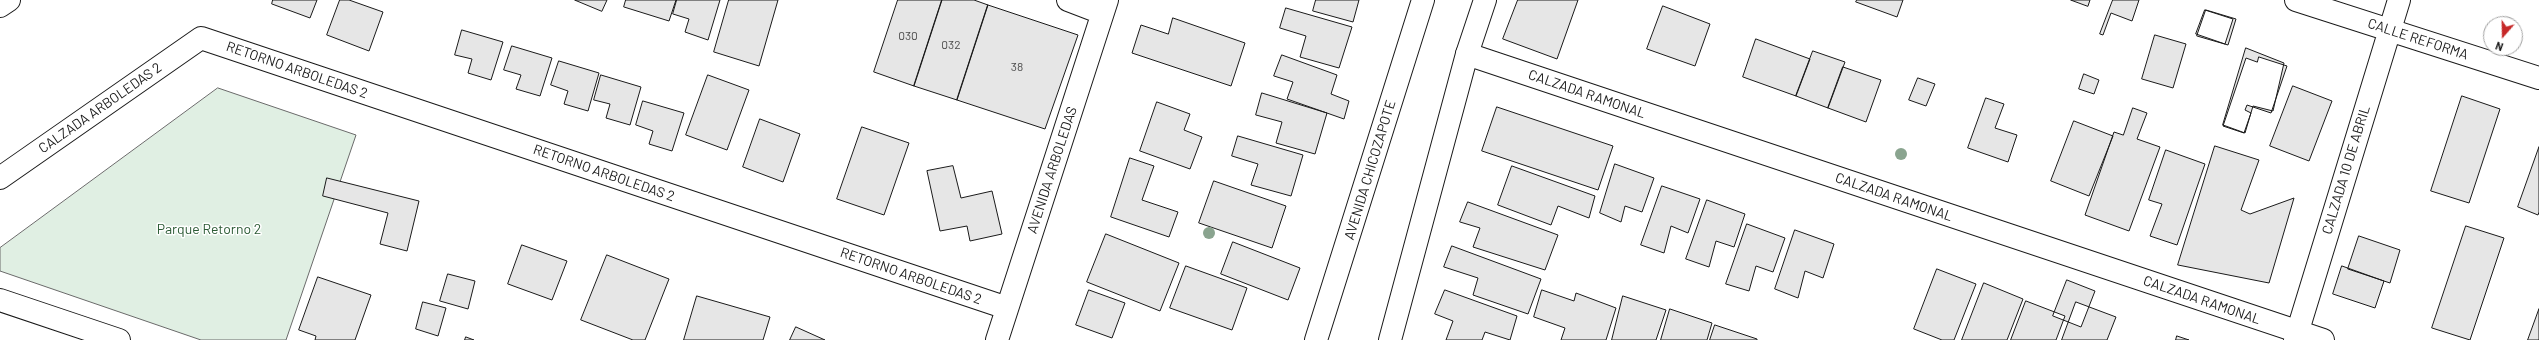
<!DOCTYPE html>
<html>
<head>
<meta charset="utf-8">
<style>
	body { margin:0 }
	#map { position:relative; width:2539px; height:340px; overflow:hidden; background:#fff; font-family:Barlow,sans-serif }
	canvas { display:block }
	.north { position:absolute; left:2483px; top:16px; width:40px; height:40px; box-sizing:border-box; background:#fff; border:1px solid #a3a3a3; border-radius:50%; rotate:200deg; font-size:11px; font-weight:700; line-height:16px; text-align:center; color:#1a1a1a }
	.north::after { content:''; display:block; margin:auto; width:14px; height:18px; background:#c62828; clip-path:polygon(50% 0,100% 100%,50% 72%,0 100%) }
</style>
</head>
<body>
<div id="map">
<canvas width="2539" height="340"></canvas>
<div class="north">N</div>
</div>
<script>
const ctx = document.querySelector('canvas').getContext('2d');
ctx.lineJoin = 'round';
function fill(path, color) {
  ctx.fillStyle = color;
  ctx.fill(path, 'evenodd');
}
function stroke(path, color, width, dash) {
  ctx.strokeStyle = color;
  ctx.lineWidth = width;
  ctx.lineCap = dash ? 'butt' : 'round';
  ctx.setLineDash(dash || []);
  ctx.stroke(path);
}
function label(font, color, halo, rows, align = 'center') {
  ctx.font = font + ' Barlow,sans-serif';
  ctx.lineWidth = 3;
  ctx.setLineDash([]);
  ctx.textBaseline = 'middle';
  ctx.strokeStyle = halo;
  ctx.fillStyle = color;
  for (const [text, x, y, turn = 0] of rows) {
    ctx.save();
    ctx.translate(x, y);
    ctx.rotate((+turn || 0) * Math.PI / 180);
    ctx.textAlign = isNaN(turn) ? turn : align;
    if (halo) ctx.strokeText(text, 0, 0);
    ctx.fillText(text, 0, 0);
    ctx.restore();
  }
}
const green = new Path2D(`
	M218,88L356,135L286,340H201L0,271V248Z`);
const building = new Path2D(`
	M273,0H317L310,18L272,4Z
	M340,0H349L383,12L369,51L327,35Z
	M575,0H607L602,11Z
	M626,0H676L669,21L624,7Z
	M677,0H720L708,40L685,32L689,19L673,14Z
	M729,0H778L759,66L714,52Z
	M898,0H942L914,86L874,72Z
	M942,0H974L988,5L957,100L914,86Z
	M1316,0H1359L1353,22L1313,11Z
	M1518,0H1578L1557,59L1503,39Z
	M1857,0H1903L1897,17L1856,2Z
	M2071,0H2090L2088,6Z
	M2113,0H2139L2132,21L2111,13L2103,35L2100,34Z
	M988,5L1078,35L1045,129L957,100Z
	M1663,6L1710,24L1695,66L1647,49Z
	M1286,8L1352,27L1339,68L1300,57L1306,36L1280,28Z
	M2205,10L2233,19L2225,44L2196,34Z
	M2206,10L2236,19L2228,45L2197,36Z
	M1173,18L1245,43L1231,86L1132,53L1141,25L1168,34Z
	M462,30L503,42L491,80L468,73L472,59L455,55Z
	M2155,35L2186,44L2173,88L2142,79Z
	M1756,39L1810,59L1796,96L1743,77Z
	M512,46L552,58L540,96L516,89L521,75L504,70Z
	M2246,48L2284,63L2273,111L2253,106L2245,133L2223,125Z
	M1813,51L1845,62L1828,108L1796,96Z
	M1282,55L1337,75L1331,94L1349,101L1344,119L1287,99L1293,82L1274,76Z
	M2259,57L2287,66L2271,113L2247,105L2245,110L2251,113L2244,133L2223,126L2246,58L2257,62Z
	M559,61L599,73L588,111L564,104L568,91L551,85Z
	M1843,67L1881,80L1866,122L1828,108Z
	M2084,74L2099,80L2094,94L2079,89Z
	M601,75L641,87L630,125L606,118L610,104L594,100Z
	M708,75L749,90L727,150L686,135Z
	M1918,78L1935,84L1926,106L1909,100Z
	M2293,86L2332,101L2309,161L2270,146Z
	M1262,93L1327,113L1315,154L1276,143L1282,122L1256,115Z
	M2462,96L2500,109L2469,203L2431,191Z
	M1986,98L2004,104L1995,128L2017,135L2008,162L1968,148Z
	M643,101L684,113L672,151L649,144L653,131L636,125Z
	M1157,102L1190,114L1184,130L1202,137L1190,169L1140,151Z
	M1497,107L1613,146L1598,190L1482,151Z
	M2133,108L2147,113L2137,139L2160,147L2129,231L2085,215L2114,132L2123,135Z
	M760,119L800,134L783,182L743,167Z
	M2074,121L2113,136L2089,196L2051,181Z
	M862,127L909,143L884,215L837,199Z
	M1238,136L1303,155L1291,196L1251,185L1258,164L1232,156Z
	M2215,146L2259,160L2241,210L2250,214L2294,198L2269,283L2178,265Z
	M2539,147V212L2538,215L2518,207Z
	M2166,150L2205,164L2177,245L2150,236L2162,204L2149,200Z
	M1130,158L1154,166L1142,200L1178,212L1169,237L1111,217Z
	M1615,164L1654,178L1642,212L1625,206L1621,222L1600,213Z
	M953,166L961,198L992,191L1002,234L970,241L967,226L940,231L927,171Z
	M1512,166L1595,196L1589,218L1558,206L1551,225L1498,205Z
	M327,178L419,201L407,251L380,244L388,213L323,196Z
	M1214,181L1286,206L1272,248L1199,223Z
	M1662,186L1700,199L1688,233L1671,226L1664,253L1641,245Z
	M1707,200L1745,214L1734,247L1716,241L1709,267L1686,259Z
	M1468,202L1558,235L1545,270L1473,247L1480,228L1460,222Z
	M1747,224L1785,238L1773,272L1756,266L1749,291L1726,284Z
	M2466,226L2504,238L2470,340L2432,328Z
	M1795,230L1834,244L1823,278L1805,271L1798,298L1775,289Z
	M1106,234L1179,263L1160,311L1087,282Z
	M2359,236L2400,250L2390,283L2348,269Z
	M1233,242L1300,268L1288,300L1221,274Z
	M522,245L567,261L552,300L508,284Z
	M1452,246L1541,279L1528,314L1473,295L1478,278L1444,267Z
	M607,255L669,279L645,340H633L581,320Z
	M1186,266L1247,288L1232,330L1170,308Z
	M2342,266L2384,281L2375,308L2333,294Z
	M1937,269L1976,284L1954,340H1942L1914,329Z
	M448,274L475,281L468,309L440,301Z
	M318,277L371,295L355,340H315L316,336L299,330Z
	M2067,280L2095,291L2081,327L2053,316Z
	M1984,283L2023,299L2007,340H1962Z
	M1089,290L1125,303L1112,338L1076,325Z
	M1445,290L1517,316L1510,340L1485,332L1482,340H1446L1453,321L1435,314Z
	M1542,290L1574,301L1576,293L1616,308L1606,340H1561L1565,328L1534,317Z
	M697,296L770,317L763,340H684Z
	M1623,296L1666,310L1656,340H1612Z
	M2026,301L2065,316L2056,340H2011Z
	M423,302L446,308L438,336L416,329Z
	M2076,302L2116,317L2107,340H2062Z
	M1670,309L1712,323L1707,340H1661Z
	M2539,309V340H2528Z
	M1715,325L1757,339V340H1710Z
	M796,327L825,340H790Z
	M2177,336L2189,340H2176Z
	M466,337L474,340H465Z`);
const minor = new Path2D(`
	M1068,0L1102,13
	M2296,0L2539,78
	M0,6L9,0
	M1467,54L2323,340
	M0,178L201,38L1007,308
	M0,300L119,340
	M997,340L1107,0
	M2295,340L2399,0`);
const secondary = new Path2D(`
	M1316,340L1423,0
	M1390,340L1467,54L1485,0`);
const trees = [
	[1901,154],
	[1209,233]
];
const numberNames = [
	["030",908,36],
	["032",951,45],
	["38",1017,67]
];
const streetNames = [
	["CALLE REFORMA",2418,39,18],
	["RETORNO ARBOLEDAS 2",297,70,19],
	["CALZADA RAMONAL",1587,94,19],
	["CALZADA ARBOLEDAS 2",100,108,-35],
	["AVENIDA ARBOLEDAS",1052,170,-72],
	["AVENIDA CHICOZAPOTE",1370,170,-73],
	["CALZADA 10 DE ABRIL",2346,170,-73],
	["RETORNO ARBOLEDAS 2",604,173,19],
	["CALZADA RAMONAL",1894,197,19],
	["RETORNO ARBOLEDAS 2",911,276,19],
	["CALZADA RAMONAL",2202,300,19]
];
const parkNames = [
	["Parque Retorno 2",209,229]
];
fill(green, '#e0efe3');
stroke(green, '#6a6a6a', 1);
fill(building, '#e6e6e6');
stroke(building, '#1a1a1a', 1);
stroke(minor, '#1a1a1a', 24);
stroke(secondary, '#1a1a1a', 24);
stroke(minor, '#fff', 22);
stroke(secondary, '#fff', 22);
ctx.fillStyle = '#8aa48f';
for (const [x, y] of trees) {
  ctx.beginPath();
  ctx.arc(x, y, 6, 0, 2 * Math.PI);
  ctx.fill();
}
label('12px', '#4d4d4d', null, numberNames);
label('14px', '#1a1a1a', '#fff', streetNames);
label('14px', '#2b5a34', '#fff', parkNames);
</script>
</body>
</html>
